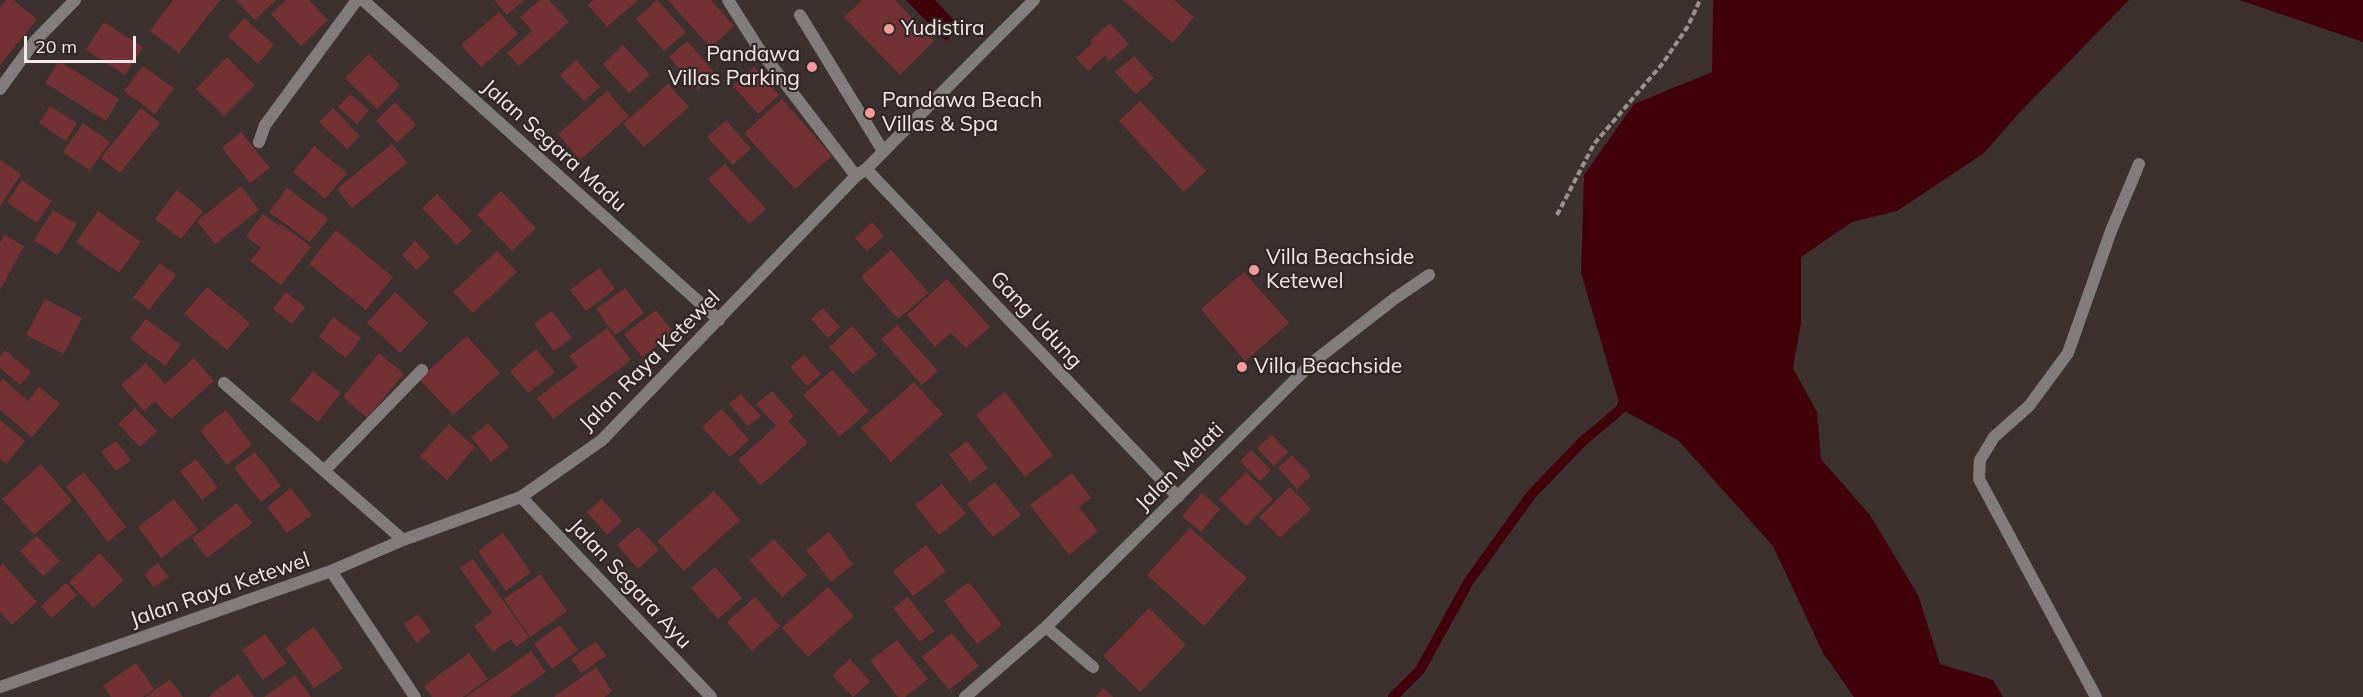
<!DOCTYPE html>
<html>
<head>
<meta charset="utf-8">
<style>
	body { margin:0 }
	#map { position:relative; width:2363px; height:697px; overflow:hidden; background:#3d3130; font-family:Mulish,sans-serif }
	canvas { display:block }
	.scale { position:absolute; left:24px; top:36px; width:112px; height:27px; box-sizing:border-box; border:3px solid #f2eaea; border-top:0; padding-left:8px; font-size:18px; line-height:21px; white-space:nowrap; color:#f2eaea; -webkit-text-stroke:4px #332726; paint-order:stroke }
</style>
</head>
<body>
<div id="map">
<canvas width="2363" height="697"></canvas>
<div class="scale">20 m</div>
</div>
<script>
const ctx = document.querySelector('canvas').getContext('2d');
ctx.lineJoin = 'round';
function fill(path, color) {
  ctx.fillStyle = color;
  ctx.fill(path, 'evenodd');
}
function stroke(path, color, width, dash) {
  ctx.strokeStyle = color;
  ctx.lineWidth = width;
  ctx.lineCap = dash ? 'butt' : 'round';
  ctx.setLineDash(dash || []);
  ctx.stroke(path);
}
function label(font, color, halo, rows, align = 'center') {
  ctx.font = font + ' Mulish,sans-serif';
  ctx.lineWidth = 4.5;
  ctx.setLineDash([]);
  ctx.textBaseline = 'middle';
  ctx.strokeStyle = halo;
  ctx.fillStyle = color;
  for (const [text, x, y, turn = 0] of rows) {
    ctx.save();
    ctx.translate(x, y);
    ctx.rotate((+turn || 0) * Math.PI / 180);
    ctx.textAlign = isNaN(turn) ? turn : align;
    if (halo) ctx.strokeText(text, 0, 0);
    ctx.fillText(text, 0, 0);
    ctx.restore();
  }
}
const water = new Path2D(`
	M906,0H935L960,27L946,41Z
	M1713,0H2129L2020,112L1984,153L1897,211L1852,222L1801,257V323L1793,368L1817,412L1821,459L1870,515L1918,595L1940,664L1993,680L2003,697H1854L1823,653L1773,546L1679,441L1621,409L1581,273L1584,175L1634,104L1712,72Z
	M2239,0H2363V42Z`);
const stream = new Path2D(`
	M1393,697L1420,670L1469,581L1531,495L1583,441L1621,409L1625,396`);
const building = new Path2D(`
	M6,0H13L37,19L0,65V8Z
	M173,0H220L179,53L150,31Z
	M236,0H276L255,20Z
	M286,0H309L328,20L301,46L271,14Z
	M494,0H524L507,15Z
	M540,0H549L569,22L519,66L507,53L532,31L520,17Z
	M594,0H638L607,27L588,5Z
	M657,0L686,32L664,51L636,19Z
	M668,0H711L734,26L711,48Z
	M862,0H895L934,41L900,75L844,17Z
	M1123,0H1174L1194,17L1173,43Z
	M499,12L518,34L481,67L461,45Z
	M244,18L274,45L258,64L228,36Z
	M104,22L143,47L125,75L86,50Z
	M1110,23L1129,44L1109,61L1105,56L1088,71L1076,58L1093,43L1090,41Z
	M687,41L716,74L698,90L669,57Z
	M623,45L650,75L629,93L603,64Z
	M369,54L400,85L377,109L345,78Z
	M1134,56L1154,78L1136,94L1115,72Z
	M227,57L255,85L224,116L196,89Z
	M576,60L600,87L584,101L560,75Z
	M59,61L119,99L106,121L45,83Z
	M143,66L174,88L155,114L124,91Z
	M754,67L779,95L758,114L733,86Z
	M668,84L689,107L644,147L623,124Z
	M607,91L629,116L580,160L558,134Z
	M350,94L369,110L357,124L338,107Z
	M782,99L832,156L795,189L744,133Z
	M1140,101L1206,171L1184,192L1119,121Z
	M395,102L416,125L397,143L376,121Z
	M50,106L77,123L66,141L39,123Z
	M141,108L160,123L120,173L101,158Z
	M333,108L360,136L347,149L319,122Z
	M726,120L751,149L733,165L707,137Z
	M83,123L110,142L90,170L63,152Z
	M241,132L270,168L250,183L222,148Z
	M392,144L407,163L352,208L337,189Z
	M314,146L347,173L325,199L293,172Z
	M0,160L21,174L0,206Z
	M725,164L766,209L749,224L708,179Z
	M22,180L52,201L37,223L7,202Z
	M241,186L259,210L215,244L197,221Z
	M287,188L328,219L310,242L269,212Z
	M177,190L203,211L181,239L155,219Z
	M501,191L536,228L512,251L477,215Z
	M437,194L472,231L457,245L422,208Z
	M53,210L77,224L58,255L34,241Z
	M98,211L141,242L119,273L76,242Z
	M263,214L279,226L281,224L311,247L281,285L250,261L261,248L246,236Z
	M872,222L884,236L867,251L855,238Z
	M336,230L393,277L366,310L309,264Z
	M4,235L24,246L0,290V243Z
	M415,241L430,257L417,270L402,255Z
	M891,250L929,293L898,319L861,277Z
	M497,251L517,272L473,313L453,292Z
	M160,263L176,275L149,310L133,297Z
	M600,268L615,289L586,311L570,290Z
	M1244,272L1289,323L1245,361L1201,309Z
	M947,279L990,327L966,348L951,333L935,347L907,315Z
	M207,287L250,323L227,350L184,314Z
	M625,288L644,313L615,335L596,309Z
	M286,292L305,307L292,324L273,309Z
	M395,292L428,323L400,353L367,323Z
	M45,299L82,318L64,354L26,335Z
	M823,308L840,327L828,338L811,319Z
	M656,310L674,333L642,357L624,334Z
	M552,311L572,338L554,351L534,324Z
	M333,317L361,338L346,358L319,337Z
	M146,319L181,345L165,366L130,339Z
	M897,325L938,371L922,385L881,339Z
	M852,326L877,354L853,374L829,347Z
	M607,328L631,360L553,419L537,398L578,367L569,356Z
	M467,336L500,373L453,415L419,379Z
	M536,349L555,372L528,393L510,371Z
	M5,350L31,372L20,385L0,368V356Z
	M379,353L404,374L367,418L343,397Z
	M804,355L821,374L807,386L790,367Z
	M194,358L214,381L171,419L155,401L144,411L121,385L146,363L165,384Z
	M832,370L869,411L840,436L803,395Z
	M313,371L341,393L318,422L290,400Z
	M3,379L28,401L39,387L60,404L32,437L0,410V383Z
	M914,382L943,414L891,462L861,428Z
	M772,391L794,416L788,421L808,443L761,485L738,460L776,426L756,404Z
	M1005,392L1053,455L1025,477L976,415Z
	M741,394L761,416L748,426L729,404Z
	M135,408L157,431L140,447L118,424Z
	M722,409L749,440L730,457L702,427Z
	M226,410L252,445L227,465L200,430Z
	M0,420L25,441L6,464L0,459Z
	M488,423L509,447L491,462L471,437Z
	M449,424L475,447L447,480L420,456Z
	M1272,435L1288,452L1274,466L1257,448Z
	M116,441L131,460L116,471L101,452Z
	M967,441L988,468L970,482L949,455Z
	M1251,450L1271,470L1260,481L1240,461Z
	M255,452L281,486L261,502L234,468Z
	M1292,455L1311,476L1297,489L1278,468Z
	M196,459L218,488L202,500L180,471Z
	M41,464L72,501L34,535L2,499Z
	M84,472L126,527L108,542L66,486Z
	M1246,472L1273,499L1246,526L1219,499Z
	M1072,473L1091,498L1079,507L1098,531L1069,555L1030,505Z
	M995,482L1021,515L993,537L967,504Z
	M942,484L966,514L939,535L915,505Z
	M1290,487L1311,509L1280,538L1259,517Z
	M291,488L312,515L287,533L267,507Z
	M714,491L740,520L684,571L657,541Z
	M1202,493L1220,509L1201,532L1182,516Z
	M174,499L198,530L161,558L138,527Z
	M602,499L622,521L607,535L587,512Z
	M237,503L252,523L207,558L192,538Z
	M638,527L659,550L638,569L617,545Z
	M1190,528L1247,578L1204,626L1147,575Z
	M829,532L853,564L831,582L806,550Z
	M503,533L531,572L506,591L478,551Z
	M37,536L60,561L43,576L20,551Z
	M774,539L807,575L782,597L749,560Z
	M926,545L946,571L913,596L893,571Z
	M100,553L124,580L93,608L69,582Z
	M473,559L529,637L516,647L511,639L493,652L474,626L492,613L460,568Z
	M158,563L169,577L154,587L144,574Z
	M3,564L37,602L12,625L0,612V567Z
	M715,567L742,598L718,619L691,588Z
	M540,574L567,611L530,637L504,599Z
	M969,582L1002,625L977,644L944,601Z
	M66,583L77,595L52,618L41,606Z
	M828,587L854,616L808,657L782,628Z
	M755,597L780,626L752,651L727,622Z
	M908,597L934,631L920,642L893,608Z
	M1149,608L1186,645L1140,692L1103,656Z
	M418,614L431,632L416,643L404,624Z
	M560,625L578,650L552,669L534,644Z
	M314,627L343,668L314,688L285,648Z
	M952,633L979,666L949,690L922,657Z
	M265,634L286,663L263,680L242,650Z
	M897,640L928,679L905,697H898L870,661Z
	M596,642L606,656L581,673L571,659Z
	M531,651L546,672L510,697H466Z
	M469,653L488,679L463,697H432L424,686Z
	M850,659L870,682L853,697L832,675Z
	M136,663L154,689L143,697H111L103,686Z
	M596,667L612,691L604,697H554Z
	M238,674L254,697H210L209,696Z
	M295,675L311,697H264Z
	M170,679L183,697H145Z
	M1103,688L1113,697H1096Z`);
const path = new Path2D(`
	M1557,215L1594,144L1663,63L1688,26L1700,0`);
const service = new Path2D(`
	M800,15L883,151
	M1046,627L1093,667
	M2096,697L1979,479L1980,460L1994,437L2029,406L2068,353L2111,231L2139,164`);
const minor = new Path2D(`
	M363,0L719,320
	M728,0L759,49L856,176
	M0,89L35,41L75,0
	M259,142L265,125L357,0
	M866,169L1178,497
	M224,383L403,540
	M324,471L422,370
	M521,497L711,697
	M331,571L415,697
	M0,687L331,571L403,540L521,497L602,440L856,176L866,169L1034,0
	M965,697L1046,627L1313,362L1394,299L1429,275`);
const markers = [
	[889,29,6,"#f59b9b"],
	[812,67,6,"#f59b9b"],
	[870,113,6,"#f59b9b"],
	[1254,270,6,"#f59b9b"],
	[1242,367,6,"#f59b9b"]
];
const poiNames = [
	["Yudistira",901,29],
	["Pandawa",800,55,"right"],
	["Villas Parking",800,79,"right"],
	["Pandawa Beach",882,101],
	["Villas & Spa",882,125],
	["Villa Beachside",1266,258],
	["Ketewel",1266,282],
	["Villa Beachside",1254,367]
];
const streetNames = [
	["Jalan Segara Madu",554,146,42],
	["Gang Udung",1036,320,47],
	["Jalan Raya Ketewel",650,361,-45],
	["Jalan Melati",1180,467,-45],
	["Jalan Segara Ayu",630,584,47],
	["Jalan Raya Ketewel",220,590,-19]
];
fill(water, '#41010b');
stroke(stream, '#41010b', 10);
fill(building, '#733134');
stroke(path, '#9b9191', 4, [6, 3]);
stroke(service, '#837c7c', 12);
stroke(minor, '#837c7c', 12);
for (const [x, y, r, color] of markers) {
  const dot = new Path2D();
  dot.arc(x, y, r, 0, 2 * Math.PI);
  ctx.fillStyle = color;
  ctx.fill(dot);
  stroke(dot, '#332726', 2);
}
label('21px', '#f2eaea', '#332726', poiNames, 'left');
label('21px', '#f2eaea', '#332726', streetNames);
</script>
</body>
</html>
